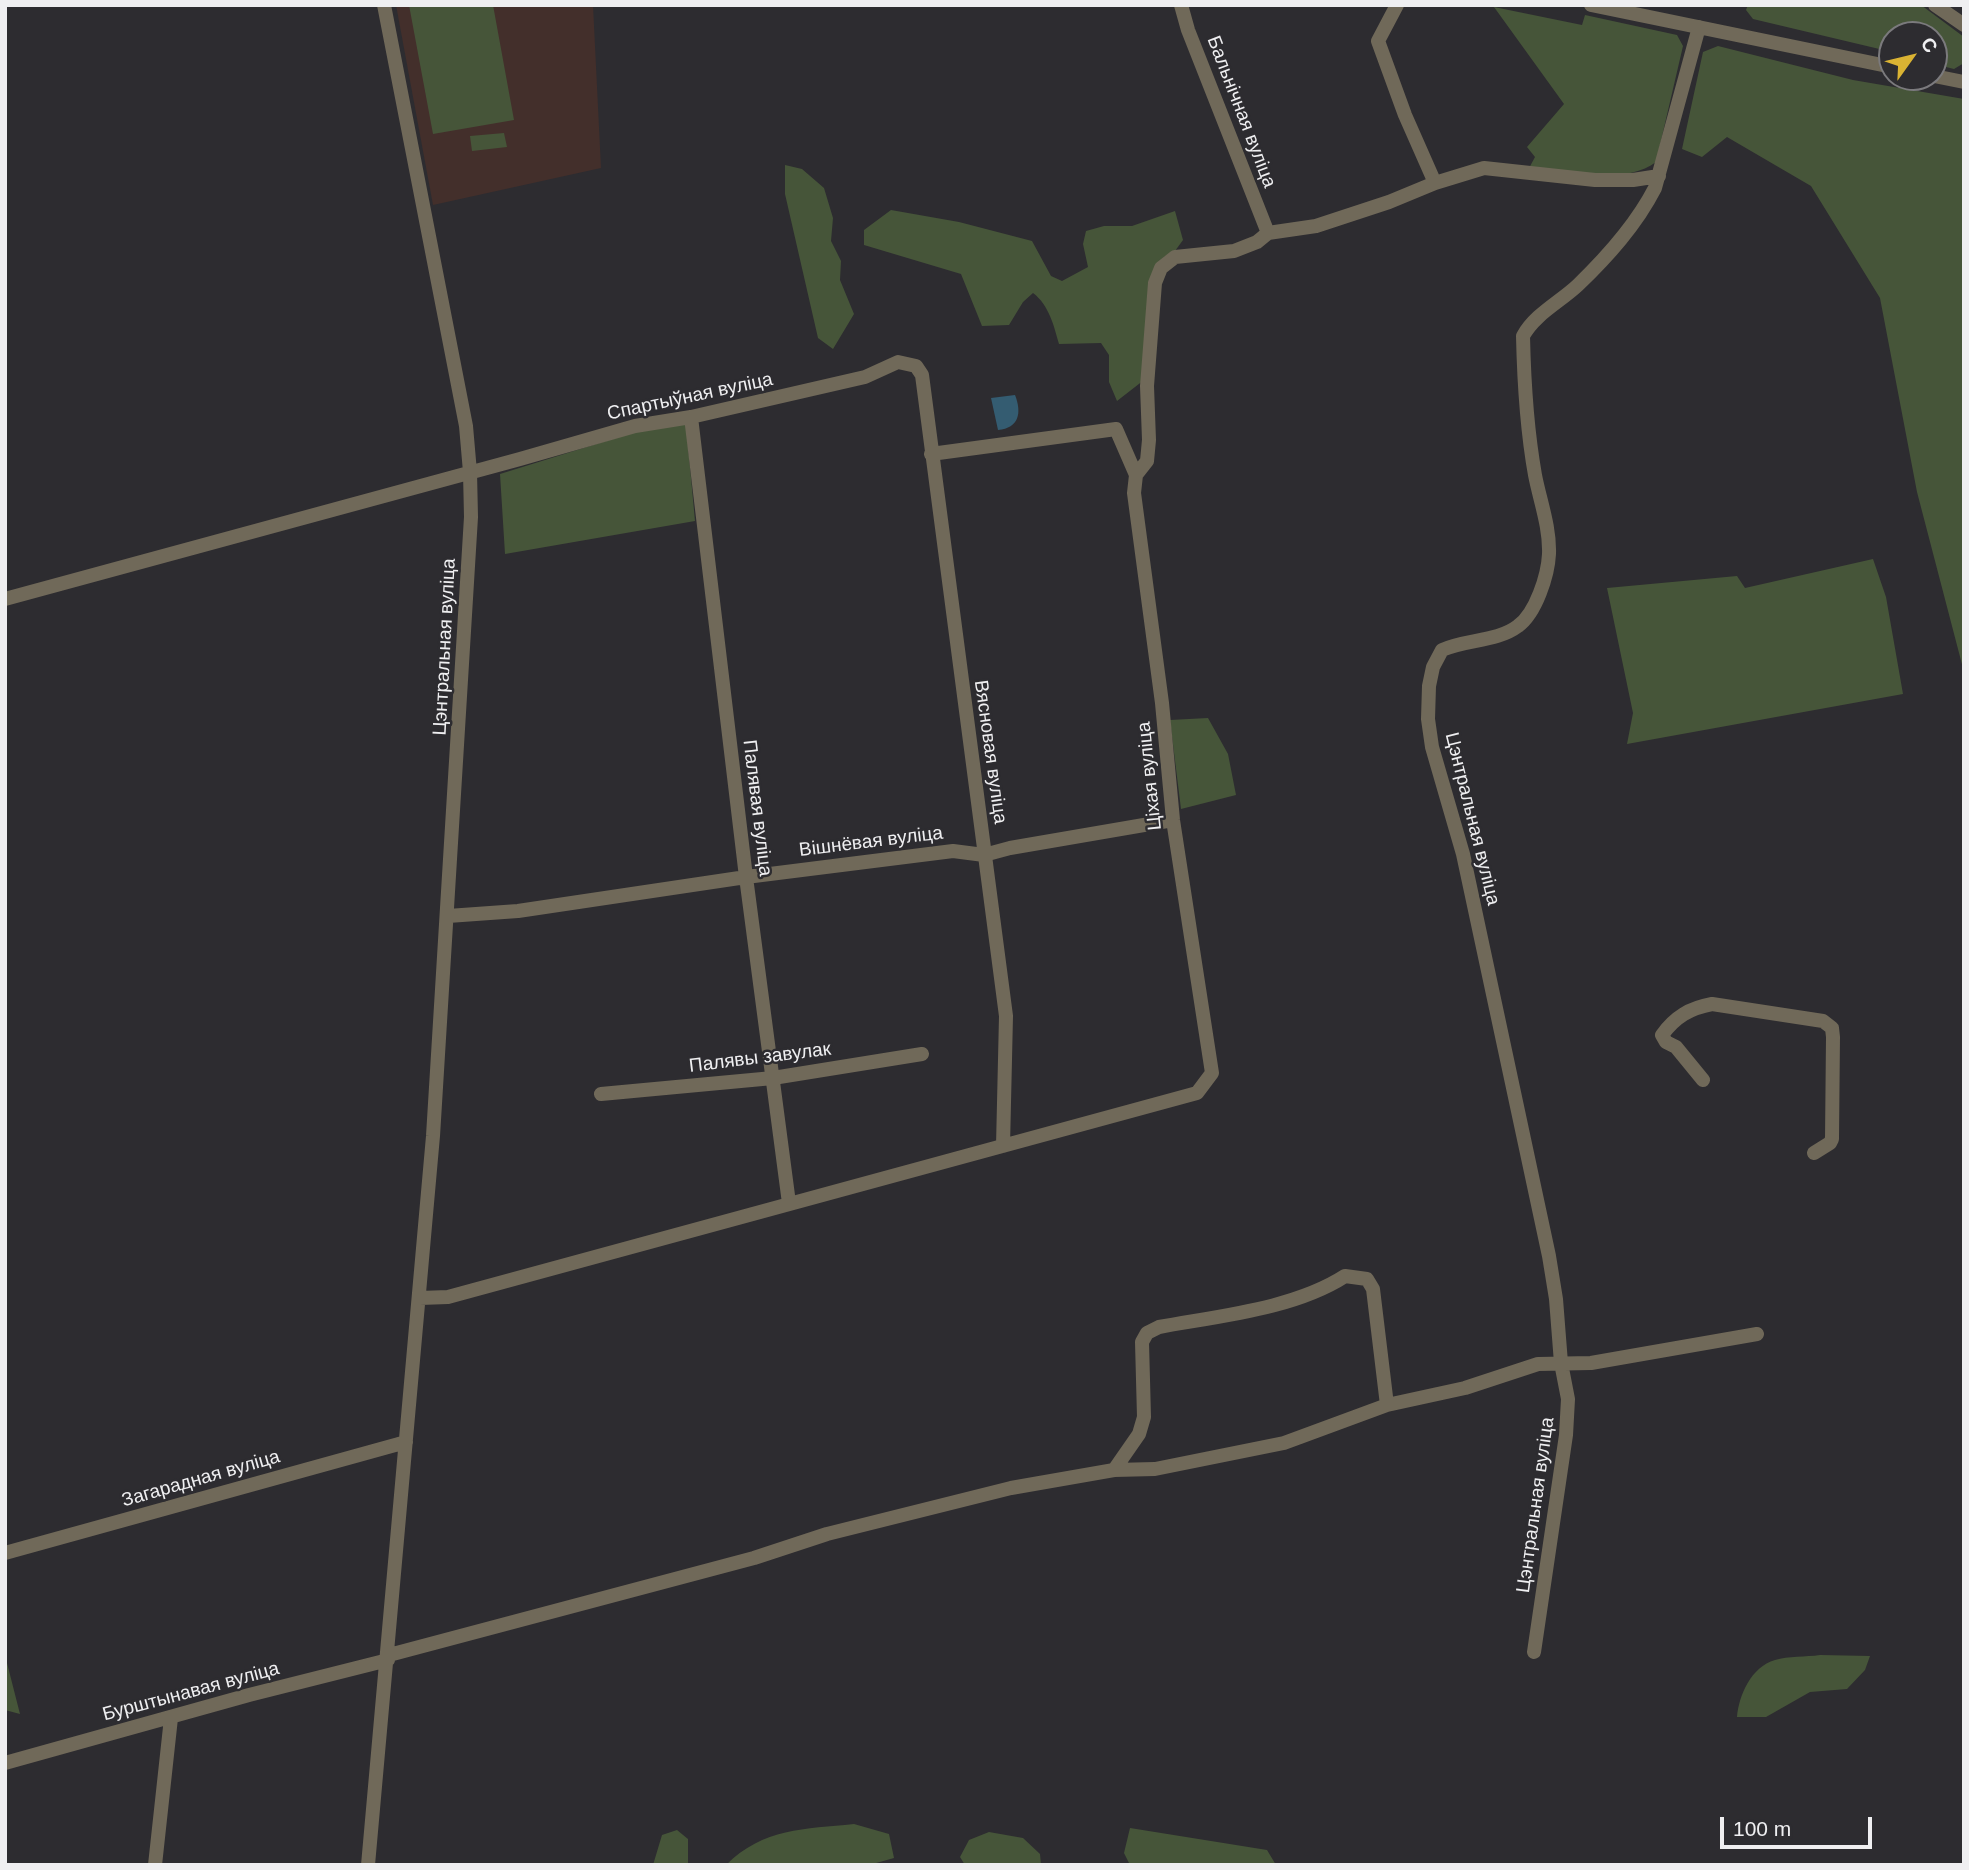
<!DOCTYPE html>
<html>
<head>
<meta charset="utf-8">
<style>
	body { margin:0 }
	#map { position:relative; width:1969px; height:1870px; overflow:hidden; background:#2d2c30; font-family:Arial,sans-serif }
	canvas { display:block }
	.frame { position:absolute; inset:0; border:7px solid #efeff1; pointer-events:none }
	.north { position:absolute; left:1878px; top:21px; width:70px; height:70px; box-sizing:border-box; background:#2d2c30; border:2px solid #7b7a7d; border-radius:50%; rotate:56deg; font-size:19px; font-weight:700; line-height:28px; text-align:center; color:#efeff1 }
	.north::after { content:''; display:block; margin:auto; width:24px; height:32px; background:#dab333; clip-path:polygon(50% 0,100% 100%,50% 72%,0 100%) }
	.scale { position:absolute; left:1720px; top:1817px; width:152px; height:32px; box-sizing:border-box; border:4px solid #efeff1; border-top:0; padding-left:9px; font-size:21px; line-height:24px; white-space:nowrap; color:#efeff1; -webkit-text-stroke:5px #2d2c30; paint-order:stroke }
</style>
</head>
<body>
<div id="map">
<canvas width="1969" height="1870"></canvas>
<div class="frame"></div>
<div class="north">С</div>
<div class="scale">100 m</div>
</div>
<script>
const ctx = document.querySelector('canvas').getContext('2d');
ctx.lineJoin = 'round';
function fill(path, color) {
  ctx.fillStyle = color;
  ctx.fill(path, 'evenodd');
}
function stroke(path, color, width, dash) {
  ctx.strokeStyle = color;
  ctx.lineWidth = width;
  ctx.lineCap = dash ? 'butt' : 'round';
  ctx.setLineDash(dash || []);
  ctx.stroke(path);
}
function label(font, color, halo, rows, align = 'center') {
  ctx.font = font + ' Arial,sans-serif';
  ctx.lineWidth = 5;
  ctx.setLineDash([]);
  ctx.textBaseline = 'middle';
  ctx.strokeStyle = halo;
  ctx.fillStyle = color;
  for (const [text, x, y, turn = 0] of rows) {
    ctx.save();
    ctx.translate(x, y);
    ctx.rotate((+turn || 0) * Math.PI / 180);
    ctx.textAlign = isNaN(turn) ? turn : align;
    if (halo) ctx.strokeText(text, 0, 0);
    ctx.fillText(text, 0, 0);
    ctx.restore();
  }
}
const education = new Path2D(`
	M396,5H593L601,168L433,205Z`);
const green = new Path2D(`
	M409,5H493L514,120L433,134Z
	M1748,5H1921L1964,37V63L1954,69L1934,64V35H1892V52L1753,19L1746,10Z
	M1494,7L1582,25L1585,15L1677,35L1683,46L1656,162C1627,185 1564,172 1528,170L1535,157L1527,147L1564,104Z
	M1718,46L1853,80L1964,99V672L1917,492L1880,298L1811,186L1727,137L1702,157L1682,149L1703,52Z
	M504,133L507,147L472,151L470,136Z
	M785,165L802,169L824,188L833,218L831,241L841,261L840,280L854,314L833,349L818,338L785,194Z
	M891,210L959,222L1032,241L1051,276L1062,281L1088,267L1083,244L1086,231L1104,226H1132L1175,211L1183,240L1175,251L1164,257L1144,380L1117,401L1109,382V355L1101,343L1059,344C1054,326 1049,305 1033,293L1023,302L1009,325L982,326L961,274L864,245V230Z
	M686,424L695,521L505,554L500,474L638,431Z
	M1873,559L1886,597L1903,694L1627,744L1633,713L1607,588L1737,576L1745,588Z
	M1208,718L1228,754L1236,795L1181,809L1170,720Z
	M1820,1655L1870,1656L1865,1670L1847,1689L1810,1692L1766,1717H1737C1739,1695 1751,1667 1775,1660C1788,1656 1806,1657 1820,1655Z
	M5,1663H7L20,1714L5,1710Z
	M854,1824L889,1834L894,1858L869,1865H726C763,1828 805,1829 854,1824Z
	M1130,1828L1267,1850L1276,1865H1130L1124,1853Z
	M677,1830L688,1839V1865H653L662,1835Z
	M989,1832L1023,1838L1040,1854L1041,1865H965L960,1857L969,1840Z`);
const water = new Path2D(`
	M1015,395C1022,413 1019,428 998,430L991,398Z`);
const minor = new Path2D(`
	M1181,5L1188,30L1268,233
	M1397,5L1378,41L1405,115L1435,183
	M1591,5L1892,67
	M1935,5L1964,25
	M1934,76L1964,82
	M691,417L746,877L789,1203
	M931,454L1116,429L1136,475
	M1136,475L1147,461L1149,440L1147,386L1155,283L1161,268L1175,257L1234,251L1257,242L1268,233L1316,226L1389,202L1435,183L1484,168L1595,180H1633L1659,176
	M5,599L520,459L635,426L691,417L865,377L898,362L916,366L922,375L1006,1016L1003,1146
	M448,916L518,911L746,877L953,851L984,855L1010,848L1173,820
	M1703,1080L1676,1047L1666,1042L1662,1035C1675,1017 1690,1008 1712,1004L1823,1021L1832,1028L1833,1037L1832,1139L1830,1143L1814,1153
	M601,1094L773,1078L922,1054
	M420,1298L448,1297L1197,1093L1212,1073L1173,820L1162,703L1134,493L1136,475
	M1114,1470L1139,1434L1144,1417L1142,1342L1147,1333L1159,1327C1218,1316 1294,1309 1345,1276L1367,1279L1373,1289L1387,1405
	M5,1553L406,1442
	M1534,1652L1566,1435L1568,1399L1561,1363L1556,1299L1549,1256L1463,854L1432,747L1428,719L1429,686L1433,667L1442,650C1466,639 1497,642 1518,626C1536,613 1548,575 1549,554C1550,527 1540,501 1535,475C1527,430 1524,382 1523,336C1535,314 1560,302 1578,285C1608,256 1636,225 1655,188L1699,27
	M389,1655L754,1558L827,1534L1011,1488L1114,1470L1155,1469L1284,1443L1387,1405L1465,1388L1538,1364L1591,1363L1757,1334
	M5,1763L249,1695L388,1660
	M155,1865L171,1718
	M368,1865L433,1136L471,517L470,472L466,426L384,5`);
const streetNames = [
	["Бальнічная вуліца",1241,112,69],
	["Спартыўная вуліца",690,397,-12],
	["Цэнтральная вуліца",445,647,-87],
	["Вясновая вуліца",990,752,82],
	["Ціхая вуліца",1150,776,-96],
	["Палявая вуліца",757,808,83],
	["Цэнтральная вуліца",1472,819,76],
	["Вішнёвая вуліца",871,842,-7],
	["Палявы завулак",760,1058,-7],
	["Загарадная вуліца",201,1479,-16],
	["Цэнтральная вуліца",1536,1505,-82],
	["Бурштынавая вуліца",191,1692,-15]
];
fill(education, '#432f2b');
fill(green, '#465539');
fill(water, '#345c71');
stroke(minor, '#706959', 14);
label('19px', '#efeff1', '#2d2c30', streetNames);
</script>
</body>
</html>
